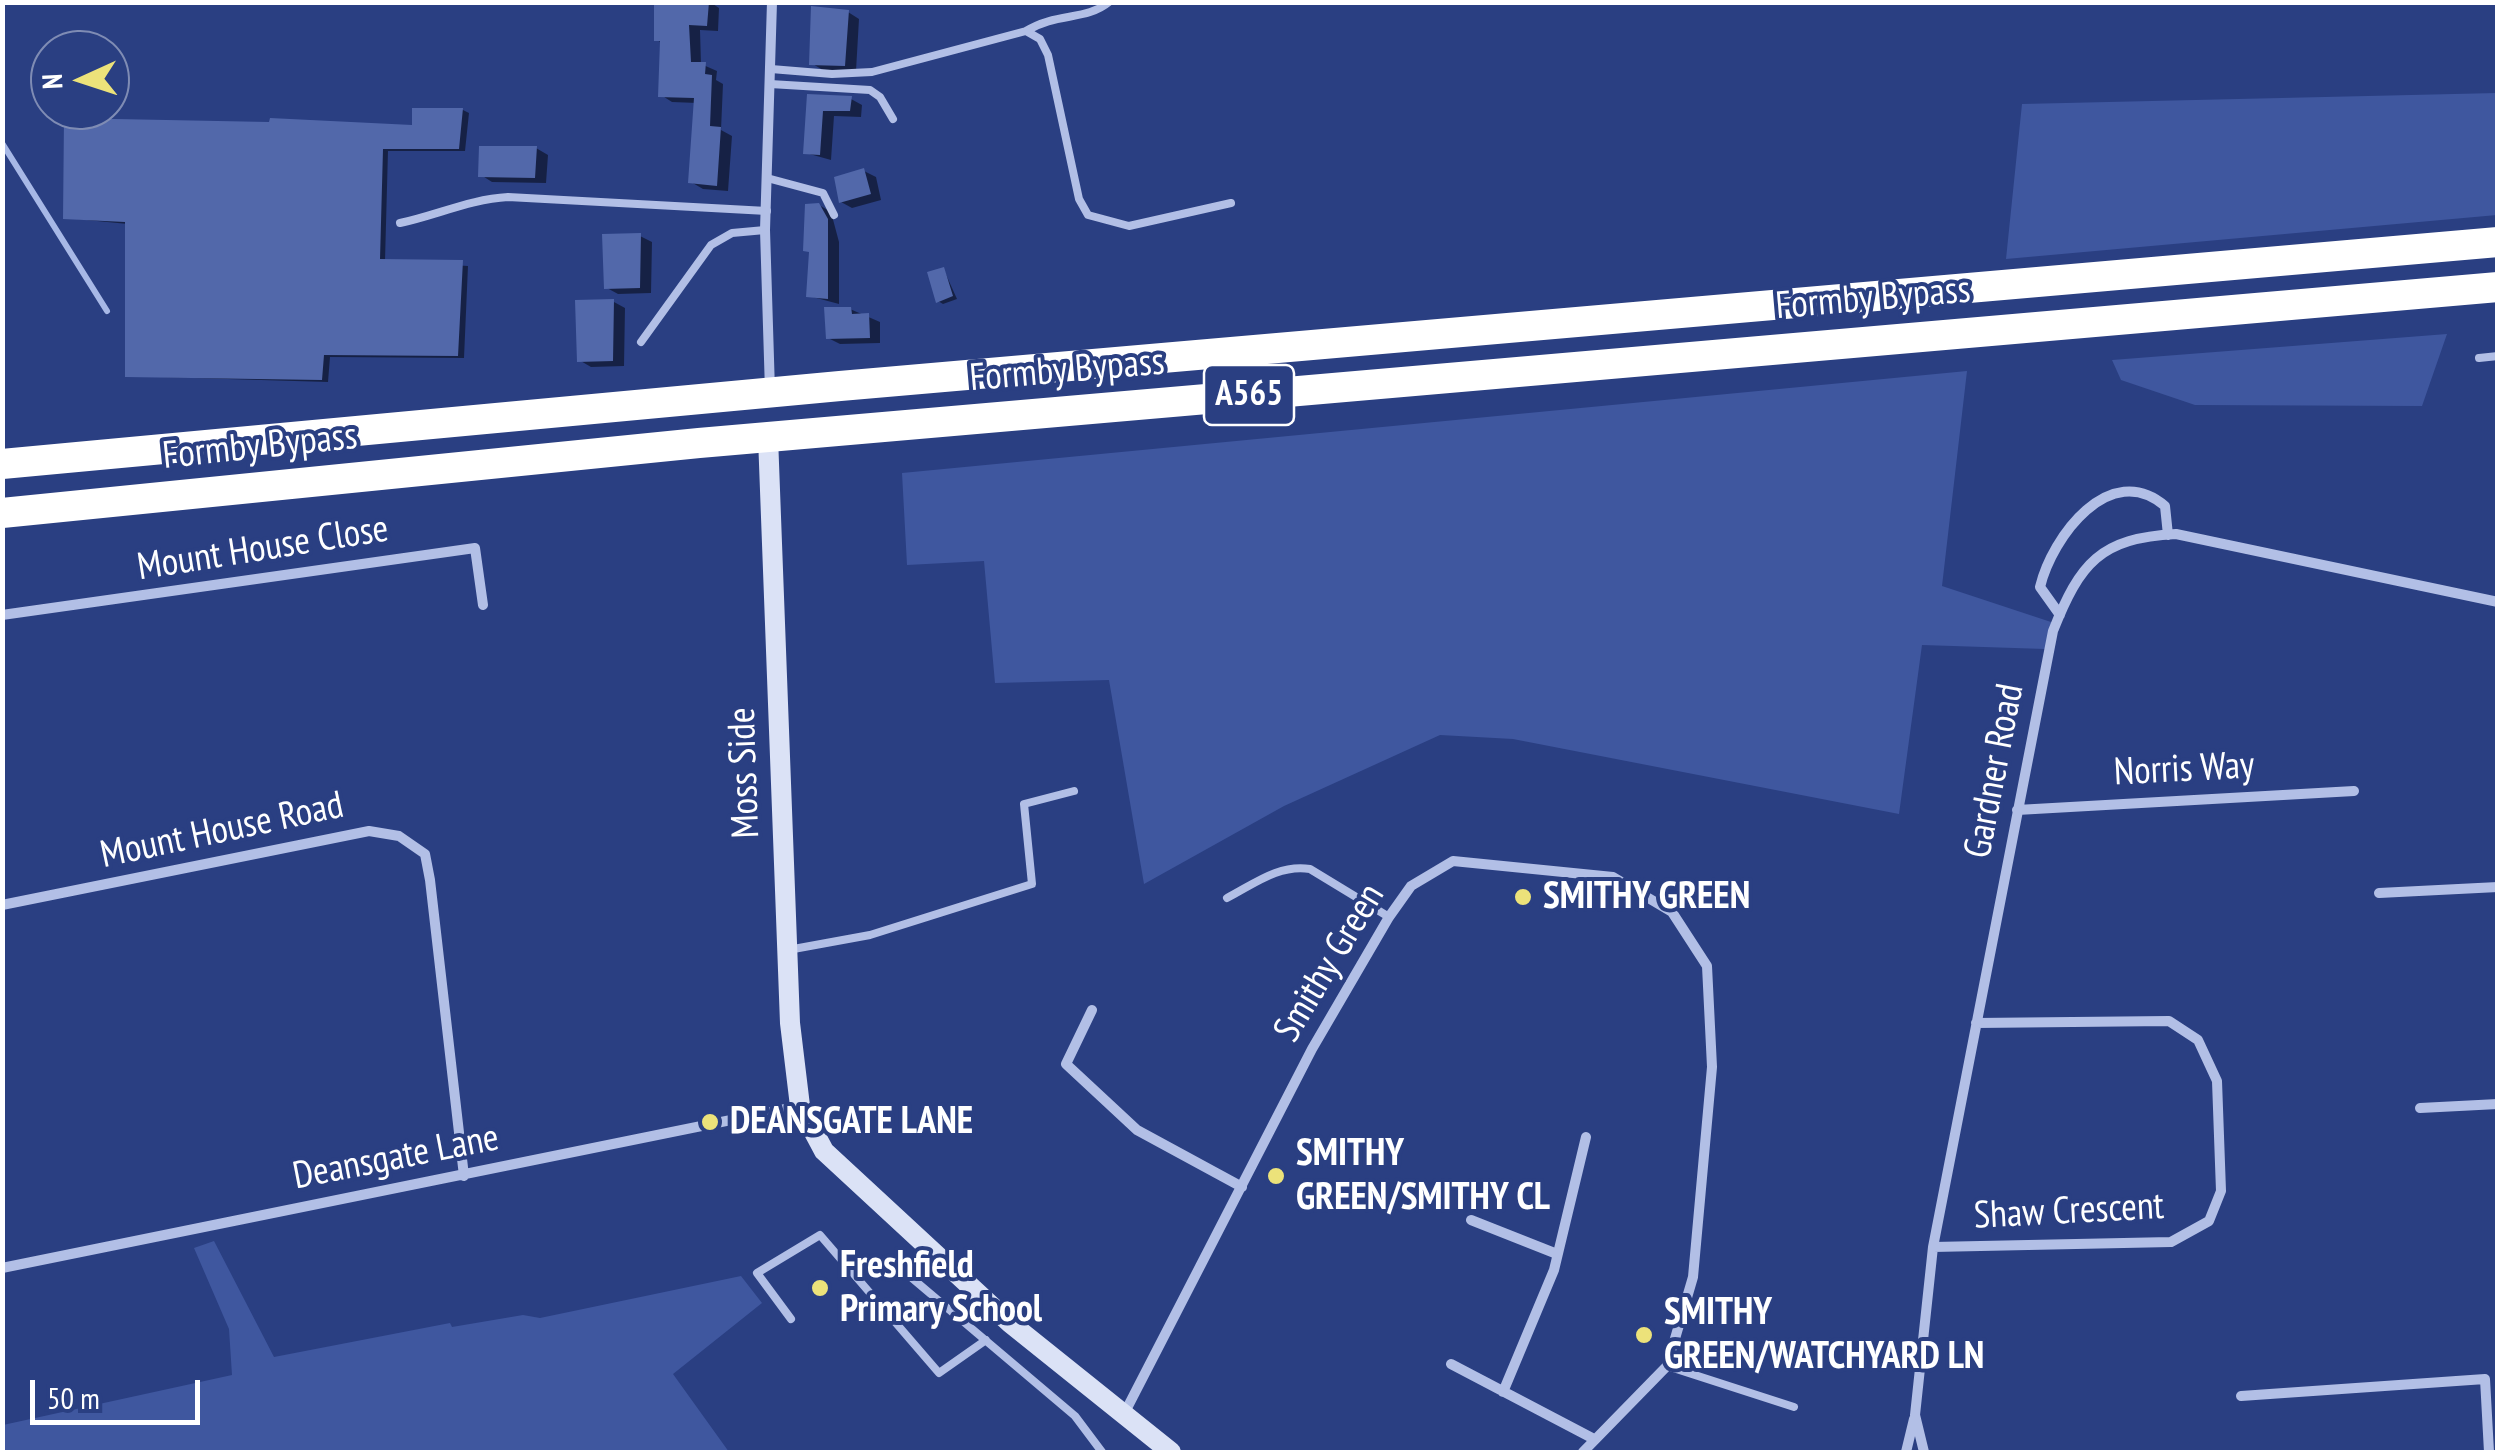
<!DOCTYPE html>
<html>
<head>
<meta charset="utf-8">
<style>
	body { margin:0 }
	#map { position:relative; width:2500px; height:1455px; overflow:hidden; background:#2a3f82; font-family:"PT Sans Narrow",sans-serif }
	canvas { display:block }
	.frame { position:absolute; inset:0; border:5px solid #fff; pointer-events:none }
	.north { position:absolute; left:30px; top:30px; width:100px; height:100px; box-sizing:border-box; background:#2a3f82; border:2px solid #7f8cb4; border-radius:50%; rotate:267deg; font-size:28px; font-weight:700; line-height:40px; text-align:center; color:#fff }
	.north::after { content:''; display:block; margin:auto; width:35px; height:45px; background:#ece27a; clip-path:polygon(50% 0,100% 100%,50% 72%,0 100%) }
	.scale { position:absolute; left:30px; top:1380px; width:170px; height:45px; box-sizing:border-box; border:5px solid #fff; border-top:0; padding-left:12px; font-size:30px; line-height:35px; white-space:nowrap; color:#fff; -webkit-text-stroke:8px #2a3f82; paint-order:stroke }
</style>
</head>
<body>
<div id="map">
<canvas width="2500" height="1455"></canvas>
<div class="frame"></div>
<div class="north">N</div>
<div class="scale">50 m</div>
</div>
<script>
const ctx = document.querySelector('canvas').getContext('2d');
ctx.lineJoin = 'round';
function fill(path, color) {
  ctx.fillStyle = color;
  ctx.fill(path, 'evenodd');
}
function stroke(path, color, width, dash) {
  ctx.strokeStyle = color;
  ctx.lineWidth = width;
  ctx.lineCap = dash ? 'butt' : 'round';
  ctx.setLineDash(dash || []);
  ctx.stroke(path);
}
function label(font, color, halo, rows, align = 'center') {
  ctx.font = font + ' "PT Sans Narrow",sans-serif';
  ctx.lineWidth = 8;
  ctx.setLineDash([]);
  ctx.textBaseline = 'middle';
  ctx.strokeStyle = halo;
  ctx.fillStyle = color;
  for (const [text, x, y, turn = 0] of rows) {
    ctx.save();
    ctx.translate(x, y);
    ctx.rotate((+turn || 0) * Math.PI / 180);
    ctx.textAlign = isNaN(turn) ? turn : align;
    if (halo) ctx.strokeText(text, 0, 0);
    ctx.fillText(text, 0, 0);
    ctx.restore();
  }
}
const green = new Path2D(`
	M2497,93V215L2006,259L2022,104Z
	M2447,334L2422,406L2195,405L2121,380L2112,360Z
	M1967,371L1942,586L2051,622L2059,630L2045,649L1922,645L1899,814L1513,739L1440,735L1284,806L1144,884L1109,680L995,683L984,561L907,565L902,473Z
	M214,1241L274,1357L450,1323L452,1327L523,1315L540,1318L741,1276L762,1303L673,1374L729,1452H3V1425L232,1375L229,1329L194,1248Z`);
const shadow = new Path2D(`
	M657,2H710L719,8L718,31L700,30L701,64L717,71L716,80L723,84L721,130L732,136L728,191L703,189L691,182L697,103L672,102L661,95L662,43L657,40Z
	M848,12L859,19L856,71L823,70L811,63Z
	M809,96L851,99L862,105L861,117L834,116L831,160L806,153Z
	M463,110L469,113L465,151H388L385,261L468,266L464,358L330,357L328,382L127,376L128,224L66,218L414,128Z
	M536,148L548,155L546,183L492,182L481,175Z
	M864,171L876,177L881,200L852,208L841,202Z
	M819,205L831,212L839,242V304L809,296Z
	M640,236L652,242L651,293L618,294L607,288Z
	M944,270L957,299L943,304L938,301Z
	M614,302L625,308L624,366L591,367L579,360Z
	M850,309L880,322V343L840,344L828,338Z`);
const stream = new Path2D(`
	M2,143L107,311`);
const building = new Path2D(`
	M654,2H709L707,26L689,25L691,62H706L705,74L712,75L710,126L721,127L717,186L688,183L694,98L658,97L660,41H654Z
	M811,6L849,10L845,66L809,65Z
	M807,94L852,96L850,111H823L820,155L803,154Z
	M412,108H463L459,149H383L380,259L463,260L458,356L324,355L322,380L125,377V222L63,219L64,118L269,122L270,118L412,125Z
	M479,146H537L535,178L478,177Z
	M864,168L871,194L839,203L834,177Z
	M819,203L828,219V299L806,297L809,252L803,251L805,204Z
	M641,233L640,288L604,289L602,234Z
	M944,267L953,296L936,303L927,272Z
	M614,299L613,361L577,362L575,300Z
	M824,307H851L852,314L869,313L870,338L826,339Z`);
const lane = new Path2D(`
	M1026,31C1057,12 1086,21 1109,2
	M771,69L832,74L872,72L1026,31L1040,39L1048,55L1079,199L1088,215L1129,226L1231,203
	M770,84L870,90L880,97L893,119
	M767,178L823,193L834,215
	M400,223C437,215 471,199 508,197L767,211
	M641,342L711,245L732,233L765,230
	M2479,358L2498,356
	M1227,898C1254,884 1279,864 1310,869L1389,917
	M788,950L870,935L1032,884L1024,804L1074,791
	M927,1249L911,1271L913,1279L1075,1416L1102,1452
	M791,1319L757,1273L820,1235L939,1373L986,1340
	M1667,1366L1794,1407`);
const street = new Path2D(`
	M770,391L765,230L772,2
	M2,615L475,548L483,605
	M2060,615L2040,587C2052,537 2110,459 2165,506L2168,535
	M2017,810L2354,791
	M2379,893L2498,887
	M2,905L369,831L399,836L425,854L430,880L464,1176
	M1092,1010L1066,1064L1137,1130L1242,1187
	M2420,1108L2498,1104
	M1471,1220L1557,1254
	M1933,1247L2171,1242L2209,1221L2221,1191L2217,1081L2198,1040L2169,1021L1976,1023
	M2,1268L800,1106
	M1451,1364L1594,1439
	M1503,1392L1554,1270L1586,1137
	M2241,1396L2485,1379L2489,1452
	M1124,1414L1312,1049L1389,917L1411,886L1453,861L1613,877L1672,912L1707,966L1712,1067L1693,1277L1667,1366L1583,1452
	M1906,1452L1914,1419
	M1924,1452L1915,1415L1933,1247L2053,631C2080,563 2100,538 2176,534L2498,602`);
const secondary = new Path2D(`
	M768,437L790,1023L800,1106L824,1151L1010,1323L1171,1452`);
const highway = new Path2D(`
	M2,464L840,386L2498,242
	M2,513L699,443L2498,287`);
const markers = [
	[1523,897,10,"#ece27a"],
	[710,1122,10,"#ece27a"],
	[1276,1176,10,"#ece27a"],
	[820,1288,10,"#ece27a"],
	[1644,1335,10,"#ece27a"]
];
const shields = [
	[1249,395,90]
];
const shieldNames = [
	["A565",1249,395]
];
const streetNames = [
	["Formby Bypass",1873,299,-5],
	["Formby Bypass",1067,371,-5],
	["Formby Bypass",260,447,-6],
	["Mount House Close",263,549,-9],
	["Norris Way",2184,770,-3],
	["Gardner Road",1995,771,-79],
	["Moss Side",745,773,-92],
	["Mount House Road",222,831,-12],
	["Smithy Green",1330,963,-59],
	["Deansgate Lane",396,1158,-11],
	["Shaw Crescent",2069,1212,-3]
];
const poiNames = [
	["SMITHY GREEN",1543,897],
	["DEANSGATE LANE",730,1122],
	["SMITHY",1296,1154],
	["GREEN/SMITHY CL",1296,1198],
	["Freshfield",840,1266],
	["Primary School",840,1310],
	["SMITHY",1664,1313],
	["GREEN/WATCHYARD LN",1664,1357]
];
fill(green, '#3f579f');
fill(shadow, '#0007');
stroke(stream, '#a7b8e6', 6);
fill(building, '#5268aa');
stroke(lane, '#b2bfe6', 8);
stroke(street, '#b2bfe6', 10);
stroke(secondary, '#dbe2f6', 20);
stroke(highway, '#fff', 30);
for (const [x, y, r, color] of markers) {
  const dot = new Path2D();
  dot.arc(x, y, r, 0, 2 * Math.PI);
  ctx.fillStyle = color;
  ctx.fill(dot);
  stroke(dot, '#2a3f82', 4);
}
for (const [x, y, w] of shields) {
  const box = new Path2D();
  box.roundRect(x - w / 2, y - 30, w, 60, 8);
  ctx.fillStyle = '#2a3f82';
  ctx.fill(box);
  stroke(box, '#fff', 2.5);
}
label('bold 35px', '#fff', null, shieldNames);
label('38px', '#fff', '#2a3f82', streetNames);
label('bold 38px', '#fff', '#2a3f82', poiNames, 'left');
</script>
</body>
</html>
